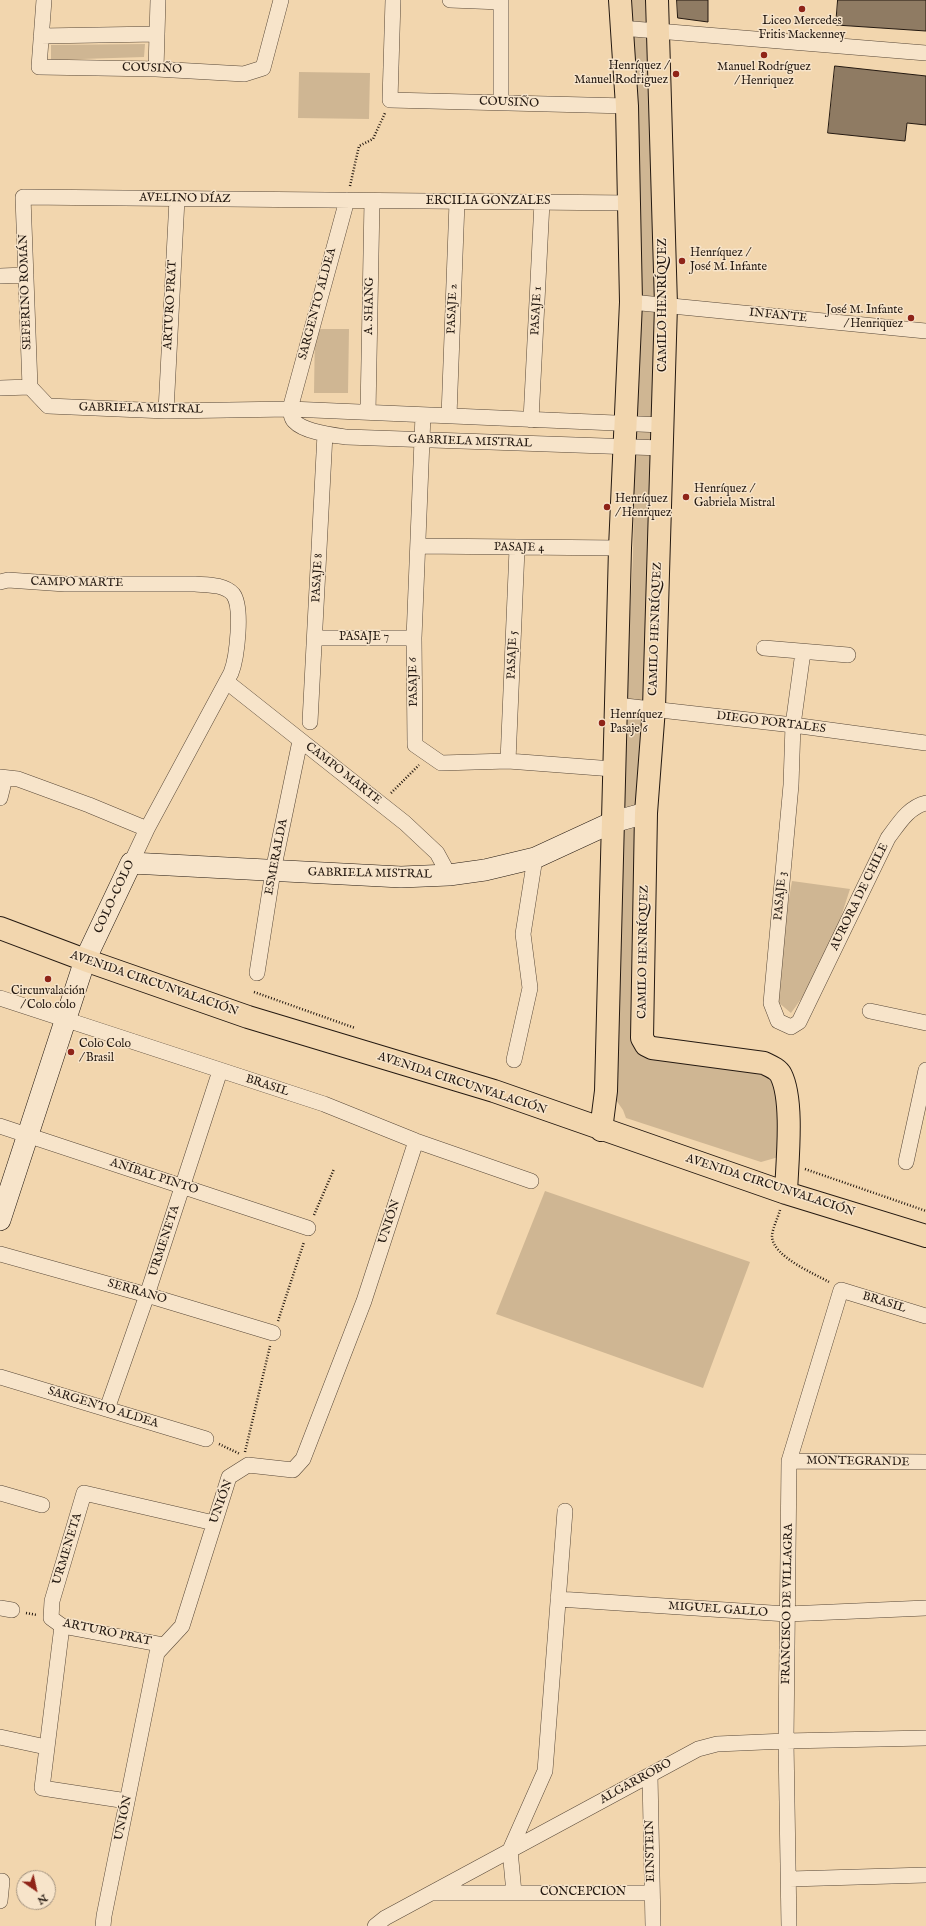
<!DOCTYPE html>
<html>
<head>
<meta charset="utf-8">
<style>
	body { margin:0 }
	#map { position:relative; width:926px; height:1926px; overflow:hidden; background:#f2d6ae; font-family:"IM FELL English",serif }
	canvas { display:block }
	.north { position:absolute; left:16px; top:1870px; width:40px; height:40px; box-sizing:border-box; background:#f7e4ca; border:1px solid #a39380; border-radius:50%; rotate:146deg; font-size:11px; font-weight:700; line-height:16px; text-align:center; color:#241911 }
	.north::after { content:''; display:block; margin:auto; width:14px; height:18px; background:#8f2418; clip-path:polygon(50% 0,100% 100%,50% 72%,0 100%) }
</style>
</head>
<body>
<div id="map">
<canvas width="926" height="1926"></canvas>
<div class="north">N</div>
</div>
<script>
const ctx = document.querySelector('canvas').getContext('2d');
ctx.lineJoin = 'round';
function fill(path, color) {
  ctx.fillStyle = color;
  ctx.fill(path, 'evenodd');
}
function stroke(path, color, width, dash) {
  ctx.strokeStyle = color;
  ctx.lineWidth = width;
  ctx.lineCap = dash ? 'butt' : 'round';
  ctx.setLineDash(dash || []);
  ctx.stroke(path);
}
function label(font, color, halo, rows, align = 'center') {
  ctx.font = font + ' "IM FELL English",serif';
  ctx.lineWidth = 3;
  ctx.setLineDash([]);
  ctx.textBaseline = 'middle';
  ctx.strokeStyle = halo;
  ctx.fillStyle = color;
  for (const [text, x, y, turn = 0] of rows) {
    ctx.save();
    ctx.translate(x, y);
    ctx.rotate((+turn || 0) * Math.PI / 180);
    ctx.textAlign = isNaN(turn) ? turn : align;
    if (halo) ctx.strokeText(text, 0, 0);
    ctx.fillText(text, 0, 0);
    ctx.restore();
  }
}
const green = new Path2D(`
	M622,0H645L658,306L641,807L620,812L633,555L635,427Z
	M145,44L144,57L51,60V45Z
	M299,72L370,73L369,119L298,118Z
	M315,329H349L348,393H314Z
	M642,818L639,1041L778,1076L782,1156L761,1162L626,1118L623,1110L609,1090L617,826Z
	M792,881L850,889L839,923L809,988L791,1013L772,997Z
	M545,1191L750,1262L703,1388L496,1314Z`);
const building = new Path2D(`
	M677,0H708V22L678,18Z
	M838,0H926V31L836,25Z
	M835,66L926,76V125L907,123L905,141L828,133Z`);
const path = new Path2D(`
	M350,186L359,146L373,139L385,113
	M391,793L419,765
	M254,992L355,1028
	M805,1169L926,1211
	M780,1210C778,1218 772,1229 772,1237C774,1257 813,1273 829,1282
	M314,1215L334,1169
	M278,1321L304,1242
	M219,1444L240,1454
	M245,1452L270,1346
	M26,1613L37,1615`);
const street = new Path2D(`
	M44,0L39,67L156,69L244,74L263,68L281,0
	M393,0L390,100L627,106
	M450,0L501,2
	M621,28L926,53
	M41,36L157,34
	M156,69L158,0
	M501,102V0
	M347,200L290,409C291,413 291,418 294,421C304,432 331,435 346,437L662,448
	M0,276L26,275
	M631,302L926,331
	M30,387L23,197L630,203
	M0,388L30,387L48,406L166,411L290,409L662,425
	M166,411L177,199
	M368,412L372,201
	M423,415L414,638L415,745L441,763L508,761L613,769
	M449,416L457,202
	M531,420L542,202
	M418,546L620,548
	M0,582L8,580L65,584H195C207,585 224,584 233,594C243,607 237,658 231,673L147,829L131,863
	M315,638H414
	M764,648L848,655
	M803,652L793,725L791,785L771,1003L778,1021L791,1027L799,1022L888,838C898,825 908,807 926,803
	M227,682L405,823L437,853L449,875
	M616,705L793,725L926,743
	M310,722L325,434
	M508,761L517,549
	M0,777L18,779L89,805L147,829
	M0,798L5,778
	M257,973L273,871L300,741
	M0,998L324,1104L416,1141L531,1181
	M870,1011L926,1023
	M514,1060L530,988L523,934L535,858
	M0,1126L308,1228
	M906,1162L926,1070
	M0,1254L147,1295L273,1333
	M0,1377L206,1439
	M107,1409L147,1295L220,1071
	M789,1461L926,1462
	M0,1493L42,1505
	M558,1599L787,1614L926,1608
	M0,1608L12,1610
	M62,1626L42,1788L127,1801
	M164,1645L62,1626L51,1618L52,1601L84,1493L214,1523
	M0,1737L46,1747
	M650,1775L653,1926
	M790,1879L926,1875
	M0,1881H2L0,1901
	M434,1893H652
	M514,1893L510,1850L545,1771L565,1511
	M103,1926L104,1916L157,1653L182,1626L229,1477L248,1465L293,1470L303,1459L364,1301L416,1141
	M375,1926L385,1918L698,1749L717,1744L786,1741L926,1738
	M789,1926L786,1741L789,1461L841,1290L926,1316`);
const secondary = new Path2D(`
	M0,1220L85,960L131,863L401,877L449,875L485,870L535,858L613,822L646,813`);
const primary = new Path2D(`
	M657,0L666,305L654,708L646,813L642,1038L646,1045L652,1048L764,1063C770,1066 778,1069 781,1075C794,1101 787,1163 786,1193
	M0,928L85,960L248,1017L494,1091L786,1193L926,1236
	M601,1130L606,1091L620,548L631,302L627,106L620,0`);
const markers = [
	[802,9,4,"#8f2418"],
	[764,55,4,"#8f2418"],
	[676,74,4,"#8f2418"],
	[682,261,4,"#8f2418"],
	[911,318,4,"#8f2418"],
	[686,497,4,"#8f2418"],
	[607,507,4,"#8f2418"],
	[602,723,4,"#8f2418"],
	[48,979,4,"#8f2418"],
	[71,1052,4,"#8f2418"]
];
const poiNames = [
	["Liceo Mercedes",802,22,"center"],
	["Fritis Mackenney",802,36,"center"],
	["Henríquez /",668,67,"right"],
	["Manuel Rodriguez",668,81,"right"],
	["Manuel Rodríguez",764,68,"center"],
	["/ Henriquez",764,82,"center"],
	["Henríquez /",690,254],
	["José M. Infante",690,268],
	["José M. Infante",903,311,"right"],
	["/ Henriquez",903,325,"right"],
	["Henríquez /",694,490],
	["Gabriela Mistral",694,504],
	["Henríquez",615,500],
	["/ Henrquez",615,514],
	["Henríquez",610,716],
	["Pasaje 6",610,730],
	["Circunvalación",48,992,"center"],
	["/ Colo colo",48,1006,"center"],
	["Colo Colo",79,1045],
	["/ Brasil",79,1059]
];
const streetNames = [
	["COUSIÑO",152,69,2],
	["COUSIÑO",509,103,2],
	["AVELINO DÍAZ",185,199,1],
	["ERCILIA GONZALES",488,202],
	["SEFERINO ROMÁN",26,292,-92],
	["SARGENTO ALDEA",318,304,-75],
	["ARTURO PRAT",171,305,-87],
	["CAMILO HENRÍQUEZ",664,305,-90],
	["A. SHANG",370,306,-89],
	["PASAJE 2",453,309,-88],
	["PASAJE 1",537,311,-87],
	["INFANTE",778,316,6],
	["GABRIELA MISTRAL",141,409,1],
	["GABRIELA MISTRAL",470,442,2],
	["PASAJE 4",519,548,1],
	["PASAJE 8",318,578,-87],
	["CAMPO MARTE",77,583,1],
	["CAMILO HENRÍQUEZ",656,629,-88],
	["PASAJE 7",364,638],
	["PASAJE 5",513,655,-88],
	["PASAJE 6",414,682,-91],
	["DIEGO PORTALES",771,723,7],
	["CAMPO MARTE",343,774,38],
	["ESMERALDA",277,857,-79],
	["GABRIELA MISTRAL",370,874,1],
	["PASAJE 3",781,896,-85],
	["COLO-COLO",115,897,-65],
	["AURORA DE CHILE",860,897,-64],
	["CAMILO HENRÍQUEZ",644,952,-89],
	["AVENIDA CIRCUNVALACIÓN",154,984,19],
	["AVENIDA CIRCUNVALACIÓN",462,1084,18],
	["BRASIL",267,1086,18],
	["ANÍBAL PINTO",154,1177,18],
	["AVENIDA CIRCUNVALACIÓN",770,1186,18],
	["UNIÓN",390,1222,-72],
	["URMENETA",165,1241,-72],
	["SERRANO",137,1292,16],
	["BRASIL",884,1303,17],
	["SARGENTO ALDEA",103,1408,17],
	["MONTEGRANDE",858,1462,1],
	["UNIÓN",222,1502,-70],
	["URMENETA",68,1549,-73],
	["FRANCISCO DE VILLAGRA",788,1604,-89],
	["MIGUEL GALLO",718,1610,4],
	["ARTURO PRAT",107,1633,12],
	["ALGARROBO",636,1782,-29],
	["UNIÓN",124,1818,-78],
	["EINSTEIN",651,1851,-91],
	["CONCEPCION",583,1893]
];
fill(green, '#cfb693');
fill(building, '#8f7b63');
stroke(building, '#241911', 1);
stroke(street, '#584838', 16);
stroke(secondary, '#241911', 22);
stroke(primary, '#241911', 24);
stroke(path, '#241911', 2.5, [1, 2]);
stroke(street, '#f7e4ca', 15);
stroke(secondary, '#f7e4ca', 21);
stroke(primary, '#f2d6ae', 22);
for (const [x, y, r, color] of markers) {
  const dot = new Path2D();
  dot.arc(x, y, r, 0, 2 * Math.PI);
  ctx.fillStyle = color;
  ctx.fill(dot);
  stroke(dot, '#f7e4ca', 1.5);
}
label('12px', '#241911', '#f7e4ca', poiNames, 'left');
label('12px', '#241911', '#f7e4ca', streetNames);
</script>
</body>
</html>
